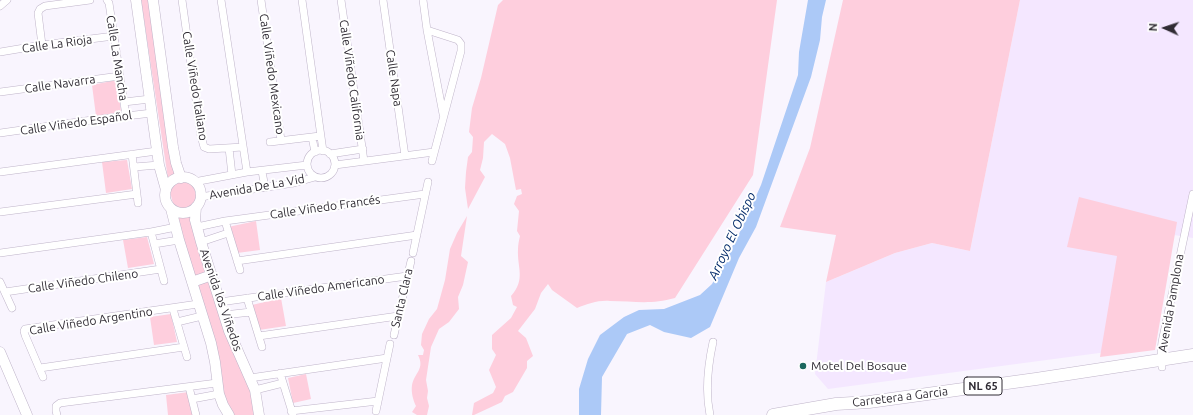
<!DOCTYPE html>
<html>
<head>
<meta charset="utf-8">
<style>
	body { margin:0 }
	#map { position:relative; width:1193px; height:415px; overflow:hidden; background:#f9f5fe; font-family:Ubuntu,sans-serif }
	canvas { display:block }
	.north { position:absolute; left:1145px; top:8px; width:40px; height:40px; -webkit-text-stroke:3px #fff; paint-order:stroke; rotate:273deg; font-size:11px; font-weight:700; line-height:16px; text-align:center; color:#302c34 }
	.north::after { content:''; display:block; margin:auto; width:14px; height:18px; background:#302c34; clip-path:polygon(50% 0,100% 100%,50% 72%,0 100%) }
</style>
</head>
<body>
<div id="map">
<canvas width="1193" height="415"></canvas>
<div class="north">N</div>
</div>
<script>
const ctx = document.querySelector('canvas').getContext('2d');
ctx.lineJoin = 'round';
function fill(path, color) {
  ctx.fillStyle = color;
  ctx.fill(path, 'evenodd');
}
function stroke(path, color, width, dash) {
  ctx.strokeStyle = color;
  ctx.lineWidth = width;
  ctx.lineCap = dash ? 'butt' : 'round';
  ctx.setLineDash(dash || []);
  ctx.stroke(path);
}
function label(font, color, halo, rows, align = 'center') {
  ctx.font = font + ' Ubuntu,sans-serif';
  ctx.lineWidth = 4;
  ctx.setLineDash([]);
  ctx.textBaseline = 'middle';
  ctx.strokeStyle = halo;
  ctx.fillStyle = color;
  for (const [text, x, y, turn = 0] of rows) {
    ctx.save();
    ctx.translate(x, y);
    ctx.rotate((+turn || 0) * Math.PI / 180);
    ctx.textAlign = isNaN(turn) ? turn : align;
    if (halo) ctx.strokeText(text, 0, 0);
    ctx.fillText(text, 0, 0);
    ctx.restore();
  }
}
const built = new Path2D(`
	M1020,0H1193V238L1174,235L1152,346L828,389L815,374L826,282L895,253L932,243L970,251Z`);
const green = new Path2D(`
	M141,0H150L173,158L193,182L197,201L193,221L250,388L255,415H233L225,403L170,192Z
	M503,0H777L753,175L675,298C650,305 634,301 610,301C598,300 588,304 577,308L552,290L548,284L541,293L535,309L518,331L526,338L533,356L527,361V368L513,392L505,396L502,402L474,415H472L474,403L493,393L496,387L489,370L496,355L492,349V335L511,318L517,307L513,305L511,296C526,279 517,268 518,249C518,245 519,240 520,236L517,231L519,211L514,204L517,196L522,194L521,189L516,190L510,158L505,144L492,134L484,142L483,158L480,170L485,177L468,209L465,188L466,172L468,157L472,152L473,137L469,132L472,108L481,78L498,5Z
	M843,0H1020L970,251L932,243L895,253L826,282L836,235L780,227L810,148Z
	M117,80L121,112L96,116L92,85Z
	M127,160L132,189L106,193L102,162Z
	M1079,197L1177,222L1155,350L1100,357L1117,256L1067,247Z
	M467,216L461,256L468,262L463,285L458,297L459,309L449,322L439,329L431,347L426,380L428,391L427,398L429,406L427,415H417L412,412L416,406C413,400 411,392 412,385C415,372 425,369 418,355H423L424,350L421,345L422,334L429,319L437,309L445,280L450,249L457,233Z
	M256,221L260,250L237,253L228,227Z
	M147,237L154,264L128,268L123,240Z
	M281,298L286,326L259,330L252,305Z
	M171,314L177,342L154,345L150,317Z
	M306,374L311,399L293,403L288,378Z
	M189,392L193,415H168L166,395Z`);
const water = new Path2D(`
	M808,0H826L822,17L820,40L811,77L756,227L739,258L710,327L691,338L664,332L650,325L627,334L602,377L601,415H579V389L588,359L600,335L624,317L639,310L664,309L700,295L712,284L739,234L761,185L798,75L799,52Z`);
const street = new Path2D(`
	M107,0L109,3L126,116
	M182,0L201,136L204,147L209,149L243,147
	M221,0L247,172
	M261,0L281,140
	M302,0L323,151
	M341,0L364,161
	M383,0L405,156
	M423,0L427,30L443,114
	M0,6L7,0
	M427,30L458,40L461,44V51L432,161
	M42,45L38,13L40,9L45,6L90,0
	M0,52L42,45L114,36
	M0,92L120,76
	M124,102L150,99
	M0,133L92,120L152,113
	M312,137L315,152
	M270,142L320,136
	M229,148L232,175
	M307 164a14 14 0 1 1 28 0a14 14 0 1 1-28 0Z
	M132,154L138,203
	M330,154L363,149
	M335,165L434,152
	M134,167L159,165
	M262,171L265,188
	M0,172L157,151
	M194,182L247,172L307,165
	M200,197L294,183L315,177
	M0,212L137,194
	M225,221L240,270
	M197,227L225,221L425,194
	M151,232L164,281
	M201,242L228,233
	M154,244L179,240
	M0,253L151,232L176,227
	M413,253L428,182
	M237,261L417,235
	M0,282L12,308
	M5,292L161,269
	M247,298L262,347
	M220,302L407,276
	M173,309L187,357
	M224,315L251,312
	M177,322L202,316
	M394,335L411,261
	M259,336L398,316
	M1162,367L1161,351L1162,342L1193,194
	M40,368L184,347
	M280,373L293,415
	M43,377L25,335L24,331L25,329L198,304
	M250,378L387,358
	M189,387L196,415
	M255,390L283,383
	M192,399L219,394
	M291,411L378,401
	M376,411L390,344
	M57,415L56,411V406L60,403L217,383
	M710,415C705,391 708,365 713,342`);
const secondary = new Path2D(`
	M136,0L159,165L166,190
	M153,0L173,147L176,163L181,178
	M165 195a18 18 0 1 1 36 0a18 18 0 1 1-36 0Z
	M196,207L195,220L201,242L229,331L255,390L259,415
	M171,209L179,240L211,343L215,362L219,394L223,405L229,415
	M192,282L212,275
	M0,352L27,415`);
const primary = new Path2D(`
	M773,415L836,404L869,402L1036,379L1193,355`);
const markers = [
	[803,366,4,"#1b665e"]
];
const shields = [
	[983,386,38]
];
const shieldNames = [
	["NL 65",983,386]
];
const streetNames = [
	["Calle La Rioja",57,44,-8],
	["Calle La Mancha",117,58,81],
	["Calle Viñedo Mexicano",272,74,82],
	["Calle Napa",394,78,82],
	["Calle Viñedo California",352,80,82],
	["Calle Navarra",60,84,-8],
	["Calle Viñedo Italiano",195,86,81],
	["Calle Viñedo Español",76,123,-8],
	["Avenida De La Vid",257,187,-10],
	["Calle Viñedo Francés",325,207,-8],
	["Calle Viñedo Chileno",83,281,-8],
	["Calle Viñedo Americano",321,288,-8],
	["Santa Clara",402,298,-77],
	["Avenida los Viñedos",221,300,71],
	["Avenida Pamplona",1171,303,-80],
	["Calle Viñedo Argentino",91,321,-9],
	["Carretera a Garcia",900,397,-7]
];
const poiNames = [
	["Motel Del Bosque",811,366]
];
const waterNames = [
	["Arroyo El Obispo",732,236,-65]
];
fill(built, '#f4e7ff');
fill(green, '#fecedd');
fill(water, '#acc9f7');
stroke(street, '#bfb4c9', 8);
stroke(secondary, '#bfb4c9', 11);
stroke(primary, '#bfb4c9', 13);
stroke(street, '#fff', 7);
stroke(secondary, '#fff', 10);
stroke(primary, '#fff', 12);
for (const [x, y, r, color] of markers) {
  const dot = new Path2D();
  dot.arc(x, y, r, 0, 2 * Math.PI);
  ctx.fillStyle = color;
  ctx.fill(dot);
  stroke(dot, '#fff', 1.5);
}
for (const [x, y, w] of shields) {
  const box = new Path2D();
  box.roundRect(x - w / 2, y - 9, w, 18, 3);
  ctx.fillStyle = '#fff';
  ctx.fill(box);
  stroke(box, '#302c34', 1);
}
label('bold 11px', '#302c34', null, shieldNames);
label('12px', '#302c34', '#fff', streetNames);
label('12px', '#302c34', '#fff', poiNames, 'left');
label('italic 13px', '#002969', '#fff', waterNames);
</script>
</body>
</html>
